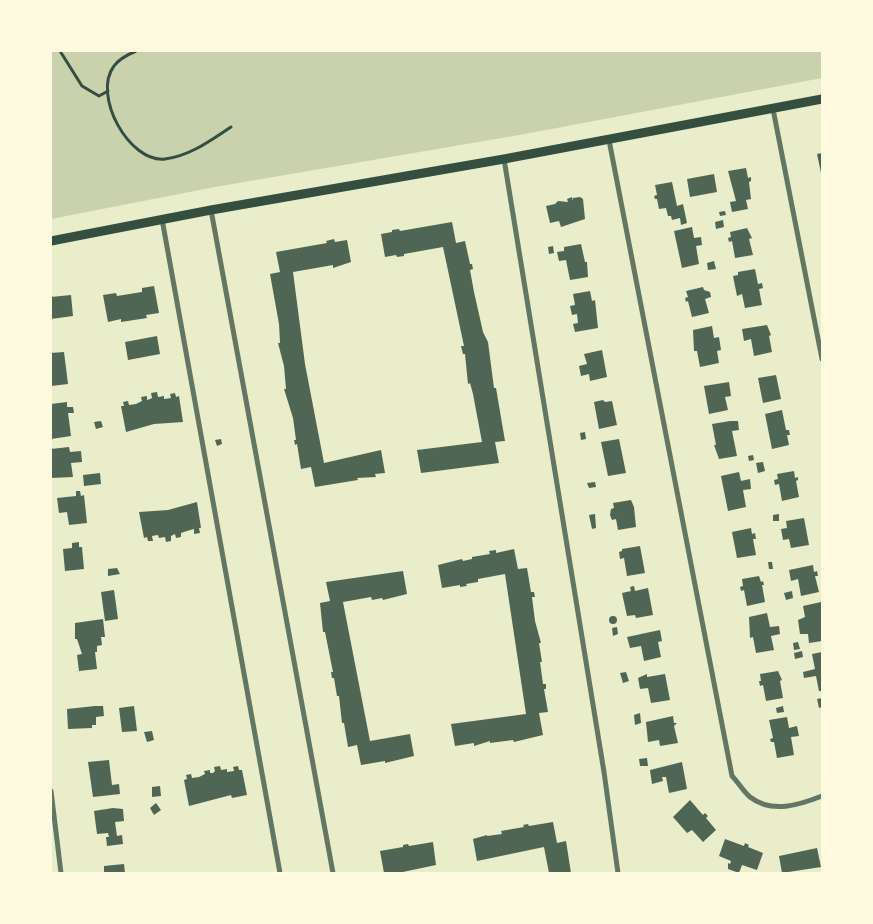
<!DOCTYPE html>
<html>
<head>
<meta charset="utf-8">
<style>
	body { margin:0 }
	#map { position:relative; width:873px; height:924px; overflow:hidden; background:#e9edc9; font-family:Poppins,sans-serif }
	canvas { display:block }
	.frame { position:absolute; inset:0; border:52px solid #fefae0; pointer-events:none }
</style>
</head>
<body>
<div id="map">
<canvas width="873" height="924"></canvas>
<div class="frame"></div>
</div>
<script>
const ctx = document.querySelector('canvas').getContext('2d');
ctx.lineJoin = 'round';
function fill(path, color) {
  ctx.fillStyle = color;
  ctx.fill(path, 'evenodd');
}
function stroke(path, color, width, dash) {
  ctx.strokeStyle = color;
  ctx.lineWidth = width;
  ctx.lineCap = dash ? 'butt' : 'round';
  ctx.setLineDash(dash || []);
  ctx.stroke(path);
}
const green = new Path2D(`
	M51,51H822V78L525,134L215,187L51,219Z`);
const building = new Path2D(`
	M822,153V173H821L817,154Z
	M746,168L748,178L751,177V181L749,182L751,199L746,200L748,209L732,212L730,202L736,201L728,171Z
	M714,174L717,192L690,197L687,179Z
	M672,182L677,206L683,204L687,223L681,225L680,218L672,220L671,216H668L666,208L659,209L657,199H655L654,196L657,195L655,185Z
	M572,197L573,201V198L580,197L583,199L585,219L561,227L559,221L550,223L546,206L555,204L558,201L568,202L567,199Z
	M725,211L726,215L720,216L719,212Z
	M723,220L724,227L716,229L715,222Z
	M452,222L456,243L465,241L470,264H472L473,269L470,270L474,292L483,332L488,342L494,388H496L505,441L495,442L499,463L421,473L417,450L482,442L473,394L470,383L468,384L465,354H463L461,346H464L443,247L404,254V256L397,257L396,255L385,257L381,234L392,232V230L399,229L400,231Z
	M692,227L694,238L701,237L702,245L696,246L699,264L682,268L674,231Z
	M747,228L752,238L749,239L753,255L735,258L732,241L729,242L728,238L731,237L730,232Z
	M334,239L335,242L347,240L351,262L333,268V265L293,272L305,364L324,463L381,450L385,473L375,474L376,477L357,478L358,480L315,487L311,467L301,469L297,444L295,445L294,440H296L293,418L284,389H286L284,366L278,343H280L279,324L270,274L280,272L276,252L327,243L326,241Z
	M581,244L585,262H587L588,277L570,280L566,260L559,261L557,252L564,251V247Z
	M553,246L554,253L549,254L548,247Z
	M714,261L716,269L708,270L707,263Z
	M755,269L758,284L762,283L763,288L759,289L762,305L745,308L742,294L737,296L733,276L738,275V272Z
	M154,286L159,313L146,315L147,318L121,322V319L108,322L103,295L116,293L117,296L142,292V288Z
	M703,287L704,290L710,292L711,297L705,299L709,313L692,317L688,301L686,302L685,298L688,297L686,291Z
	M590,291L592,301L595,300L598,328L575,332L573,324L578,323L577,314L572,315L570,306L575,305L573,294Z
	M71,295L73,316L51,319V297Z
	M767,325L771,335L769,336L772,352L754,356L751,339L744,341L742,329Z
	M712,326L714,338L719,337L721,350L717,351L719,363L700,367L697,351H694L693,330Z
	M157,336L160,354L128,360L125,342Z
	M602,350L607,377L590,381L589,374L581,376L579,366L587,364L584,354Z
	M64,352L68,384L51,386V353Z
	M776,375L781,399L763,403L758,378Z
	M729,382L731,396L725,397L728,410L709,414L704,386Z
	M157,392L158,397L164,396V399L171,398L170,394L175,393L176,397L179,396L183,422L154,424L126,432L121,406H124L123,402L128,401L129,405L136,404L142,401L141,397L147,396V400L150,399L152,398L151,393Z
	M603,400L605,402L612,401L617,425L599,429L594,402Z
	M67,402V407H73L74,413H68L71,436L51,439V404Z
	M782,410L786,430H789L790,435H787L789,445L772,449L765,414Z
	M101,421L103,427L96,429L94,422Z
	M730,421H738L739,430L732,431L737,456L719,459L714,445H716L712,424Z
	M585,432L586,439L581,440L580,433Z
	M221,439L222,444L217,446L215,440Z
	M619,439L626,473L608,476L601,442Z
	M69,447L70,452L81,451L82,462L71,463L73,477L51,478V449Z
	M753,455L754,460L749,461L748,456Z
	M763,462L765,471L758,473L756,463Z
	M794,471L795,478L798,477V480L796,481L799,497L782,501L779,484L775,485L774,480L778,479L777,474Z
	M739,472L741,481L750,479L751,489L743,490L746,507L728,511L721,476Z
	M100,473L101,484L84,486L83,475Z
	M595,482L596,487L589,488L587,483Z
	M76,491H80L81,496L84,495L87,523L69,525L67,512L59,513L57,498L76,496Z
	M631,500L634,507L636,527L618,530L616,519L612,520L610,515L611,509L614,508L613,503Z
	M197,502L201,528H199L200,533L194,534V529L187,531L181,533V537L176,538L175,534L171,536V541L166,542L165,537L159,538L158,535L152,536L153,541H148L147,537L144,538L139,512L168,510Z
	M595,514L596,528L592,529L589,515Z
	M779,514V521H773V515Z
	M804,518L809,545L791,548L789,539L783,540L781,529L787,528L786,521Z
	M751,528L752,534L755,533L756,539H753L756,555L737,558L732,532Z
	M79,542V547H82L84,569L65,571L63,549L72,548V543Z
	M640,546L645,573L627,576L624,558L620,559L619,552L622,551V549Z
	M514,549L518,569L527,568L531,592H534L535,597H532L535,621L541,643H539L542,662H540L543,684H546V689H544L548,712L539,713L543,735L514,742L513,740L490,743V741L474,746V743L455,746L451,724L526,714L505,574L478,579V582L466,584L467,586L460,587V585L442,588L438,565L462,559L463,561L472,559V557L490,554L489,551L496,550V553Z
	M768,562H772L773,569H769Z
	M813,565L814,572L817,571L818,576H815L819,592L801,596L798,579L791,581L789,570Z
	M117,568L120,574L108,576V569Z
	M403,571L407,594L383,600L382,598L372,600L371,597L343,602L370,741L410,734L414,756L385,763V761L361,765L357,745L348,747L344,723H342L339,696H337L334,678H332L331,672H333L325,632H323L320,603L330,601L326,582Z
	M759,576L761,582L763,581L764,585H762L765,602L747,606L744,590L741,591L740,587L743,586L742,579Z
	M634,586L635,591L648,588L653,615L636,618L635,615L627,616L622,593L631,591L630,587Z
	M114,590L118,619L105,621L101,592Z
	M792,591L793,598L786,600L784,593Z
	M821,602L822,641L809,643L808,634H800L798,620L805,617L803,606Z
	M767,613L770,627L779,626L780,634L771,636L774,650L756,653L753,637L750,638L749,617Z
	M609 620a4 4 0 1 1 8 0a4 4 0 1 1-8 0Z
	M103,619L105,637H101L102,645L97,646V652H95L97,669L79,671L77,655L82,654L77,639H75V623Z
	M617,627L618,634L613,636L612,628Z
	M660,630L662,641L658,642L661,657L644,661L641,646L630,648L627,637Z
	M798,642L800,649L794,650L793,643Z
	M802,651L803,657L795,659L794,653Z
	M822,652V691H819L816,676L804,678L803,672L815,669L812,654Z
	M778,671L782,680L780,681L783,698L766,701L763,685L760,686L759,681H761L760,674Z
	M626,672L629,681L623,683L620,673Z
	M647,674V677L665,674L670,700L651,703L648,688L640,689L638,678Z
	M822,698V707L819,708L817,699Z
	M95,706H103L104,716L96,717V725H92V728L68,729L67,709Z
	M134,706L137,731L122,732L119,708Z
	M783,706L784,712L777,713L776,708Z
	M640,713L641,723L635,725L634,715Z
	M673,716L674,723H677L674,726L678,743L660,746L659,740L648,742L646,722Z
	M787,717L789,728L797,726L799,736L791,737L794,755L777,758L774,742H771L770,739L773,738L769,720Z
	M152,731L154,740L147,742L144,732Z
	M647,758L648,766H640L639,759Z
	M109,760L112,785L119,784L120,794L93,797L88,762Z
	M682,762L687,789L669,793L666,777H662L663,781L652,784L650,770Z
	M220,766L221,770L227,769V772L234,771L233,767L238,766L239,770H242L247,795L232,798L231,795L189,806L184,780L187,779L186,775L191,774L192,778L199,777L205,774L204,771L210,770V773H213L215,771L214,767Z
	M160,786L161,796L152,797V787Z
	M690,800L703,815L705,813L708,816L706,818L716,830L703,842L692,830L687,833L673,817Z
	M156,803L161,810L154,815L150,808Z
	M113,808L123,809L124,821L115,822L117,836L122,835L123,844L107,846L106,837H109L108,833L97,834L94,811Z
	M553,822L557,843L566,841L571,873H549L544,847L477,861L473,839L487,835V836L502,834L501,831L524,827L523,825L528,824L529,826Z
	M725,839L744,846L745,843L749,845L748,847L763,853L757,870L742,865L739,873L728,869V863L730,864L731,861L719,856Z
	M433,842L436,865L398,873H384L380,851L403,847V845L408,844L409,846Z
	M817,848L821,867L782,873L779,856Z
	M124,864L125,873H104V866Z`);
const path = new Path2D(`
	M60,51L82,86L99,96L108,91
	M136,51C129,54 119,59 114,66C92,95 129,163 165,159C190,156 211,140 231,127`);
const minor = new Path2D(`
	M773,109L822,359
	M609,140L732,776C738,782 743,791 750,797C772,814 799,805 822,796
	M504,159L604,772L618,873
	M211,210L333,873
	M162,219L280,873
	M51,791L61,873`);
const secondary = new Path2D(`
	M51,241L211,210L504,159L822,99`);
fill(green, '#cad2ad');
fill(building, '#4f6655');
stroke(path, '#344e41', 3);
stroke(minor, '#617663', 5);
stroke(secondary, '#344e41', 9);
</script>
</body>
</html>
